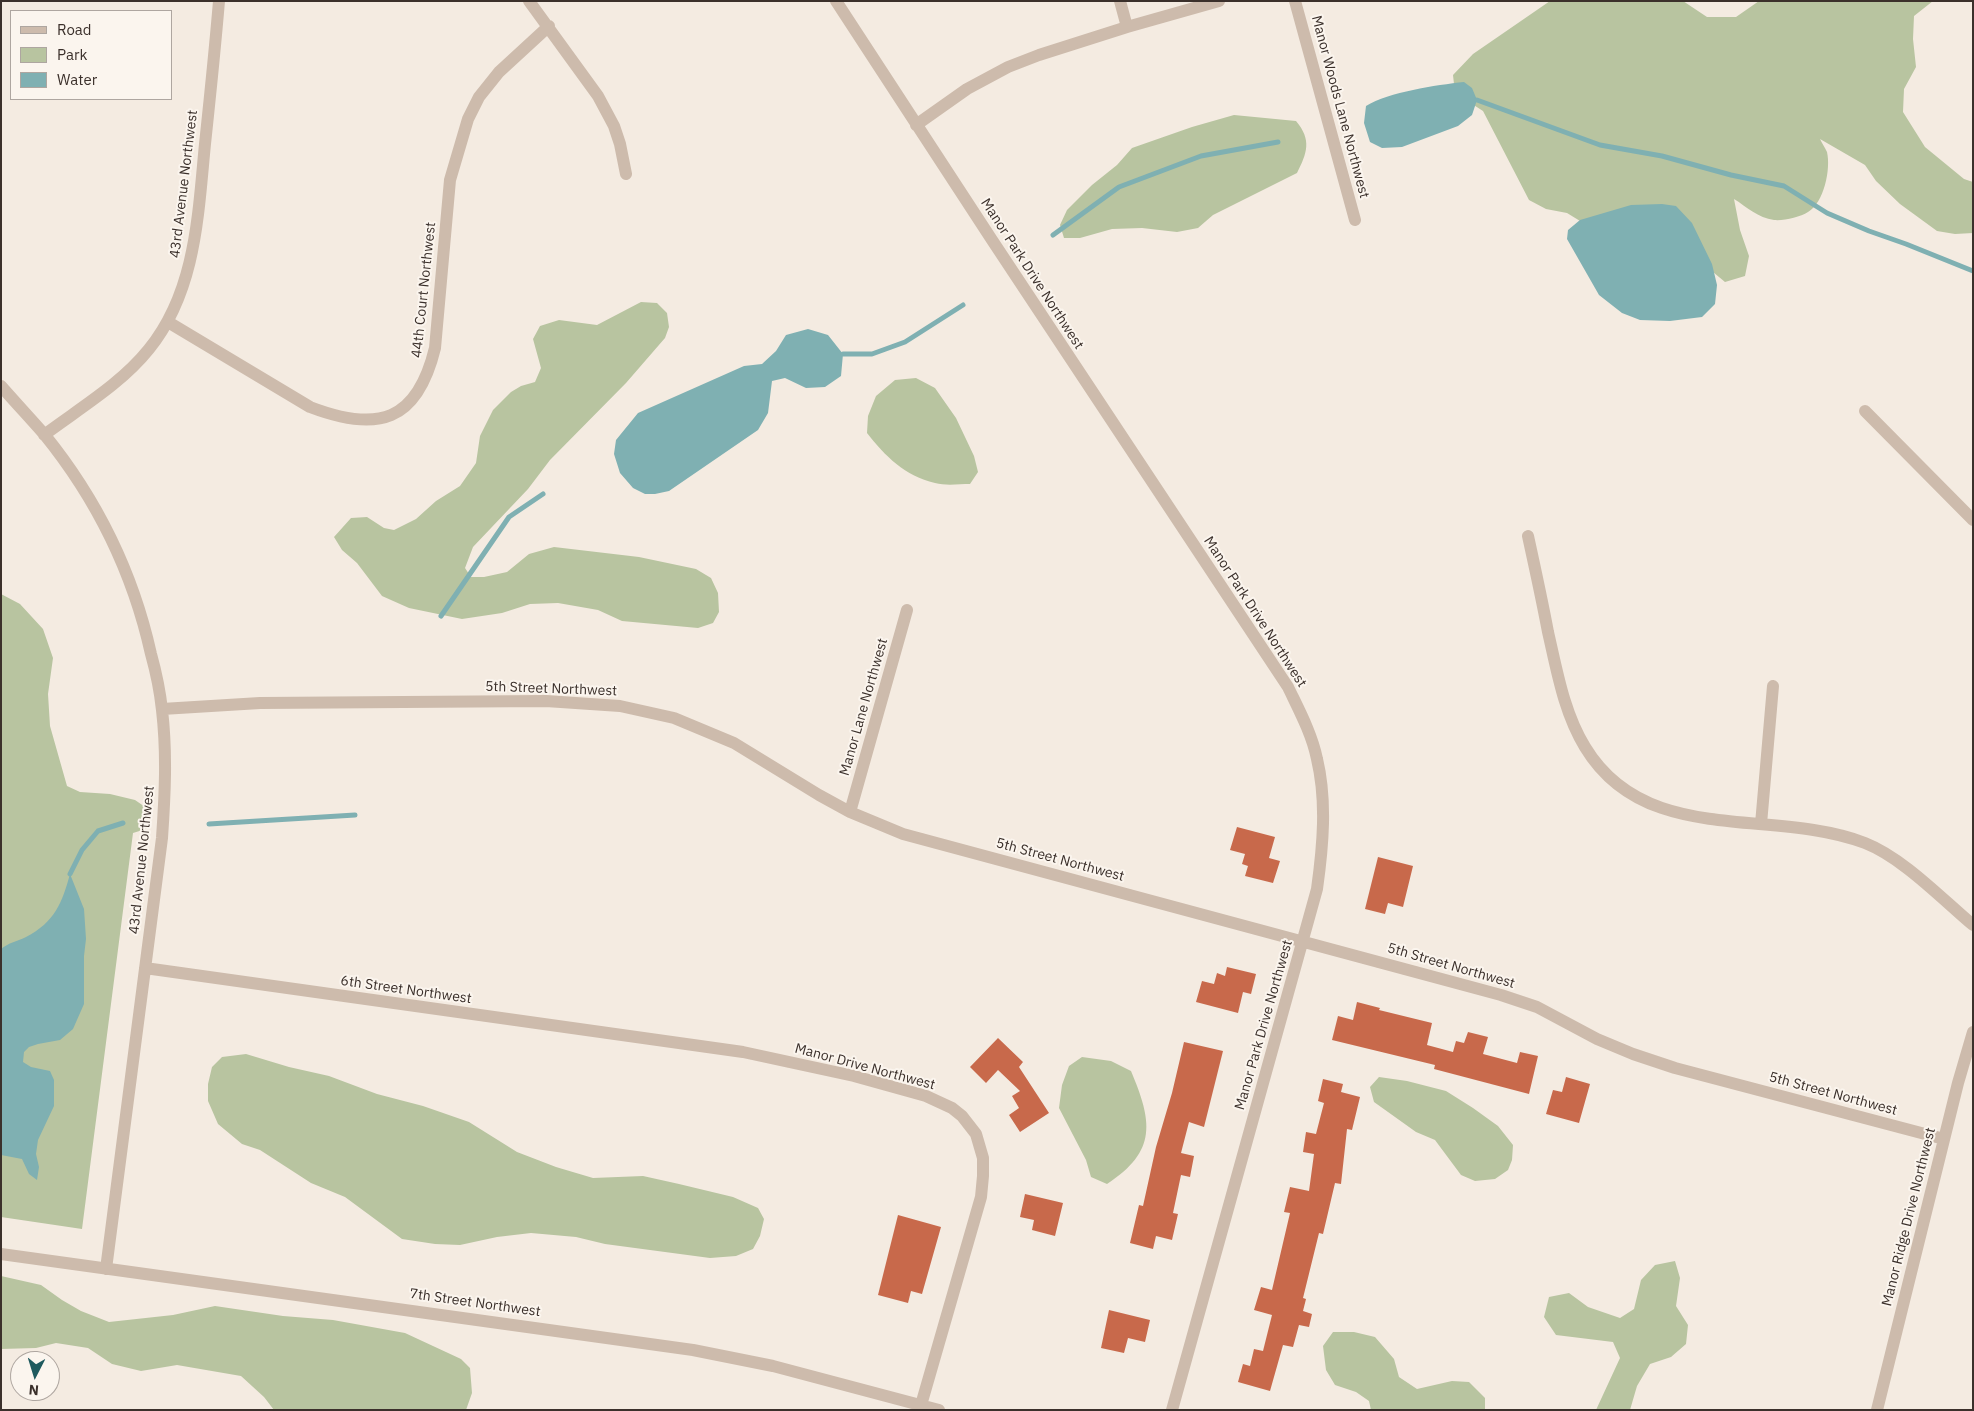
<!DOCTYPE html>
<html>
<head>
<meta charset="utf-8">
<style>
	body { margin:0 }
	#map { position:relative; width:1974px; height:1411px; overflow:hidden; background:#f4ebe1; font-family:"IBM Plex Sans",sans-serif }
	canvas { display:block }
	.frame { position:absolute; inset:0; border:2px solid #3b302b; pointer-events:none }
	.legend { position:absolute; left:10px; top:10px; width:162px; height:90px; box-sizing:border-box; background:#fbf5ee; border:1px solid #aea6a0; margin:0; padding:6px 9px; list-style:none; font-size:15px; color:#3b302b }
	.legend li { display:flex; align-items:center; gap:10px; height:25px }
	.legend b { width:25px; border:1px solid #aea6a0 }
	.north { position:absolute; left:10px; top:1351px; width:50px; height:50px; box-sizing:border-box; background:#fbf5ee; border:1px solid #aea6a0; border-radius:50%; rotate:185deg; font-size:14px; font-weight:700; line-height:20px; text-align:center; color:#3b302b }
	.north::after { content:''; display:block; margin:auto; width:18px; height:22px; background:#1f5a5e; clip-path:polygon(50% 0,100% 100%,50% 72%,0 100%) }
</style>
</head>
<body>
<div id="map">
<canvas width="1974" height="1411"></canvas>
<div class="frame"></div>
<ul class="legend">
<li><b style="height:6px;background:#cdbbac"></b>Road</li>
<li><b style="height:14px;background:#b8c4a0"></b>Park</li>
<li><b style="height:14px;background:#7fb0b2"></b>Water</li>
</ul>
<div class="north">N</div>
</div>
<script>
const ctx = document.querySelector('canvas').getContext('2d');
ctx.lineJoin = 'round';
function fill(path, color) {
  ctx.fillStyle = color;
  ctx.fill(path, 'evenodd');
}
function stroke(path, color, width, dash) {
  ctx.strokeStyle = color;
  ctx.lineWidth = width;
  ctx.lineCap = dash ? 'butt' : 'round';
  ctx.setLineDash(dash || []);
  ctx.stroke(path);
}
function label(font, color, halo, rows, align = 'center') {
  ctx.font = font + ' "IBM Plex Sans",sans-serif';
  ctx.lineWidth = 4;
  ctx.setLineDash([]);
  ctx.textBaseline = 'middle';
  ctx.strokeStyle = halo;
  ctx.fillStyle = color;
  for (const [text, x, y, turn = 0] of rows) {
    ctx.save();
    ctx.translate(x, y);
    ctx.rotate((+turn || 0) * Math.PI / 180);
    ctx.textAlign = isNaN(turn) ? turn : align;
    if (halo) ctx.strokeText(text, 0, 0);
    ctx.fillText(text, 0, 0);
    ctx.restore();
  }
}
const green = new Path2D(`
	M1550,1H1683L1707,17H1736L1759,1H1933L1914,16L1913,39L1916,67L1904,89L1903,112L1925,147L1964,179L1973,182V233L1955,234L1937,231L1900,204L1876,181L1865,165L1820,139C1822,143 1825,148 1827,152C1831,169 1824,203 1808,212C1800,217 1784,221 1774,220C1758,218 1747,207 1734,199L1740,230L1749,256L1745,276L1725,282L1707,267L1585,224L1567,213L1546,209L1529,200L1483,111L1455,93L1453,75L1473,54Z
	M1234,115L1296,121C1312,140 1307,153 1297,173L1213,215L1198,228L1177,232L1142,228L1112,229L1080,238H1064L1060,225L1067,210L1092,185L1117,165L1132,148L1192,127Z
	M641,302L657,303L667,313L669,327L665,338L626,383L550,460L528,489L473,547L465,568L471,577H484L507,572L529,554L554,547L639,557L696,569L711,578L718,593L719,612L713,623L698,628L622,621L598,610L558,603L530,604L502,613L462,619L409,608L382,596L357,563L342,550L334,537L351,518L367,517L384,528L394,530L416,519L436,501L460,486L476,463L480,436L493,410L511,392L521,386L535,382L541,368L533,339L540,326L559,320L597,325Z
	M916,378L935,388L956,418L974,456L978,472L970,484C959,484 946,486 935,483C905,476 885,456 867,433L868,416L876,396L895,380Z
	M1,594L20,604L43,629L53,658L48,694L50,726L67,786L80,792L110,794L135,800L151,811L149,828L133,833L82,1229L1,1217Z
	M246,1054L289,1067L329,1076L377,1094L423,1106L469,1122L517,1152L556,1167L593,1178L643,1176L679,1184L733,1197L758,1208L764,1219L760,1236L753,1249L736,1256L710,1258L605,1244L576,1237L531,1233L497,1237L460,1245L435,1244L402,1239L345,1197L311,1183L260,1150L242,1144L218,1124L208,1101V1084L212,1067L222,1057Z
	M1082,1057L1111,1061L1131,1071C1152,1121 1158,1151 1107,1184L1091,1177L1086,1160L1059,1108L1062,1085L1069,1066Z
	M1379,1077L1407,1081L1446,1091L1473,1108L1498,1126L1513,1145L1512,1160L1508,1170L1495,1179L1475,1181L1461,1175L1435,1140L1416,1132L1374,1102L1370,1087Z
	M1675,1261L1680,1278L1676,1306L1688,1325L1686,1344L1671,1357L1650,1364L1637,1386L1630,1410H1596L1620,1358L1613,1342L1556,1335L1544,1317L1549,1297L1569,1293L1588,1307L1620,1318L1634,1309L1641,1280L1655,1265Z
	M1,1276L41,1285L62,1300L81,1311L109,1322L173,1315L215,1306L283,1316L333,1320L405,1333L461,1359L470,1368L472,1393L466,1410H274L264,1397L241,1376L177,1365L141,1371L112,1364L88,1348L56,1343L36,1348L1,1349Z
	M1333,1332H1354L1375,1337L1394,1359L1399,1377L1417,1389L1452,1381L1469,1382L1485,1398V1410H1371L1369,1401L1356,1392L1335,1385L1326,1370L1323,1346Z`);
const water = new Path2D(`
	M1464,82L1472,88L1477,100L1472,115L1458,126L1402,147L1382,148L1370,142L1364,123L1366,106C1389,92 1436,85 1464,82Z
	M1662,204L1676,206L1692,223L1712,264L1717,285L1715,304L1702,317L1670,321L1640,320L1622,313L1599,295L1567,239L1568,230L1580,220L1631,205Z
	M808,329L828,335L843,354L841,376L825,387L806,388L785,378L772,381L768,413L758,430L669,491L655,494H645L633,488L620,473L614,454L616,440L638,413L744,366L762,364L776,351L786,335Z
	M70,874L84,909L86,939L84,956V1004L73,1029L60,1040L38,1044L29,1047L24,1052L23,1062L31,1067L50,1071L54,1080V1106L38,1140L36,1154L39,1167L37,1180L29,1174L22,1159L1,1155V949C8,943 18,941 26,937C55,922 62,903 70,874Z`);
const stream = new Path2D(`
	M1477,100L1600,145L1662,156L1731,175L1784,186L1827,213L1869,231L1906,244L1973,271
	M1053,235L1119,187L1201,156L1278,142
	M843,354H872L905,342L963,305
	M441,616L509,517L543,494
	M209,824L355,815
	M70,874L82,850L98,831L123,823`);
const building = new Path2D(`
	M1237,827L1275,837L1269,858L1280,861L1273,883L1245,876L1248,866L1242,864L1245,854L1230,850Z
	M1378,857L1413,866L1403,907L1388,903L1385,914L1365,909Z
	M1227,967L1256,974L1251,994L1243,992L1238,1013L1196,1002L1202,981L1214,984L1217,973L1225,976Z
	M1357,1002L1380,1008L1379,1010L1432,1023L1427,1045L1453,1052L1456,1041L1464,1043L1468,1032L1488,1037L1483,1054L1517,1063L1520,1052L1538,1056L1529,1094L1434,1069L1435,1065L1332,1040L1338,1016L1353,1020Z
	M998,1038L1023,1062L1019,1067L1049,1113L1020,1132L1009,1115L1019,1108L1012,1096L1020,1091L998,1070L986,1083L970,1067Z
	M1184,1042L1223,1051L1204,1127L1189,1122L1181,1153L1194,1156L1190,1177L1181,1175L1173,1213L1178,1214L1172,1240L1156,1236L1153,1249L1130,1243L1139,1205L1143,1206L1156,1147L1172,1093Z
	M1566,1077L1590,1084L1579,1123L1546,1114L1553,1090L1562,1092Z
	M1323,1079L1343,1084L1341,1092L1360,1097L1352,1130L1347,1129L1341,1184L1335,1183L1323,1234L1319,1233L1303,1298L1306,1299L1303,1311L1312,1314L1309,1327L1299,1325L1293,1347L1283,1345L1270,1391L1238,1382L1243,1364L1250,1366L1254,1349L1263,1351L1272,1315L1254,1310L1261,1287L1272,1290L1290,1213L1284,1212L1290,1187L1309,1191L1314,1154L1303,1152L1306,1132L1316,1134L1324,1103L1318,1101Z
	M1025,1194L1063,1203L1055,1236L1032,1230L1034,1220L1020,1217Z
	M898,1215L941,1227L922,1294L911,1291L908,1303L878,1295Z
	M1109,1310L1150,1320L1145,1342L1128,1338L1124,1353L1101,1348Z`);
const minor = new Path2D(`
	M529,1L598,96L614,126L620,144L626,174
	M836,1L992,240L1288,687C1299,710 1312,734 1317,759C1327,801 1323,846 1317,889L1172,1410
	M1120,1L1127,27
	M1295,1L1355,220
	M916,125L967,89L1008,67L1039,55L1127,27L1219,1
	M168,322L310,407C378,433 417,422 435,348L450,180L468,119L479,97L499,72L549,26
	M1,386C15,402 30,418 44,434C96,498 133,573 151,654C156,672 160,691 162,710C167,753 165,795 162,838L106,1269
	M1865,411L1973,520
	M44,435C80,408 121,384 149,349C196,291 198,215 205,144C210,97 215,49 219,1
	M1528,536C1535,568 1542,600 1548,632C1557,671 1564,713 1585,747C1646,848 1772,807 1865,843C1903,858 1941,898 1973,925
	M162,709L260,703L546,701L620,706L674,718L734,743L819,795L850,812L903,834L1501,995L1537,1007L1597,1039L1633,1054L1675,1068L1944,1139
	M850,812L907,610
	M1761,824L1773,686
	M145,968L743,1052L854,1076L926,1096L952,1108L962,1116L976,1134L983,1158V1176L981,1197L921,1405
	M1,1254L693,1350L773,1366L939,1410
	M1877,1410L1958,1083L1973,1032`);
const streetNames = [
	["Manor Woods Lane Northwest",1340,107,75],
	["43rd Avenue Northwest",184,184,-83],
	["Manor Park Drive Northwest",1032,274,57],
	["44th Court Northwest",424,290,-84],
	["Manor Park Drive Northwest",1255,612,57],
	["5th Street Northwest",551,689,2],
	["Manor Lane Northwest",864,707,-74],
	["43rd Avenue Northwest",142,860,-84],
	["5th Street Northwest",1060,860,15],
	["5th Street Northwest",1451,966,16],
	["6th Street Northwest",406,990,8],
	["Manor Park Drive Northwest",1264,1025,-74],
	["Manor Drive Northwest",865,1067,15],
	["5th Street Northwest",1833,1094,15],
	["Manor Ridge Drive Northwest",1909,1217,-76],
	["7th Street Northwest",475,1303,8]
];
fill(green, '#b8c4a0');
fill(water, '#7fb0b2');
stroke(stream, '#7fb0b2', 5);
fill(building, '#c8694b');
stroke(minor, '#cdbbac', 12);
label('14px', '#3b302b', '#fbf5ee', streetNames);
</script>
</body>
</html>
